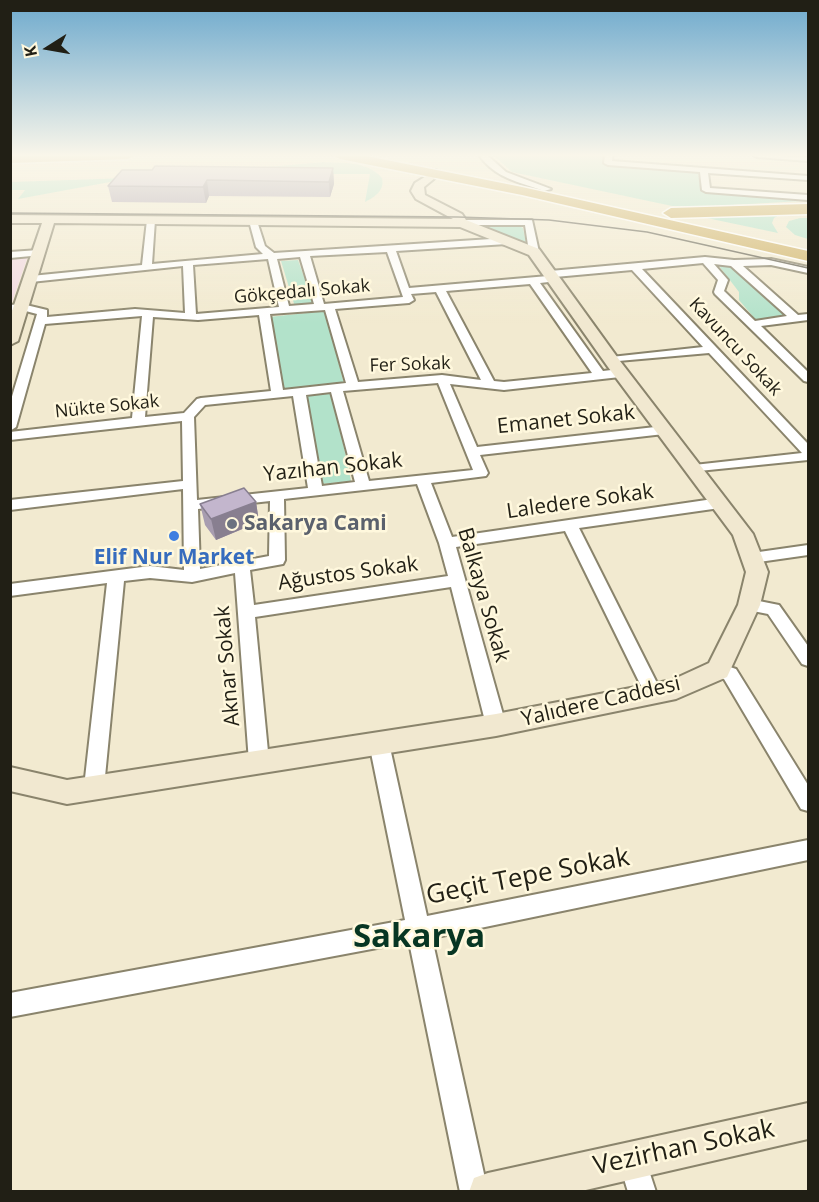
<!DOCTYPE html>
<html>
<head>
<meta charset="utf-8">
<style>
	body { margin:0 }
	#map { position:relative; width:819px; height:1202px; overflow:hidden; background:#f2ead0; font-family:"Open Sans",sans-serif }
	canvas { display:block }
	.frame { position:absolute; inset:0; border:12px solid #211f15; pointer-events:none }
	.north { position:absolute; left:18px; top:18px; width:60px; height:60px; -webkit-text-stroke:4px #fff8dd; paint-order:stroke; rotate:259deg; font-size:16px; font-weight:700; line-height:24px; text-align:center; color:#211f15 }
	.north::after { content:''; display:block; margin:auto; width:21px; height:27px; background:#211f15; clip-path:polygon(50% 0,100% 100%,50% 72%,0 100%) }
</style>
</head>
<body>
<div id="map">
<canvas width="819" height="1202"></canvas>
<div class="frame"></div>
<div class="north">K</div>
</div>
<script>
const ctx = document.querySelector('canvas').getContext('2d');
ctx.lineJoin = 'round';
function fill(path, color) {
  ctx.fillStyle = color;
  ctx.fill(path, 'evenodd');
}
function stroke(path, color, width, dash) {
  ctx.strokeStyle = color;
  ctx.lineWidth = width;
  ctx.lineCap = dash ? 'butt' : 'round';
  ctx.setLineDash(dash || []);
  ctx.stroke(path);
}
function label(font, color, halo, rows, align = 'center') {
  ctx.font = font + ' "Open Sans",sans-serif';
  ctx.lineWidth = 5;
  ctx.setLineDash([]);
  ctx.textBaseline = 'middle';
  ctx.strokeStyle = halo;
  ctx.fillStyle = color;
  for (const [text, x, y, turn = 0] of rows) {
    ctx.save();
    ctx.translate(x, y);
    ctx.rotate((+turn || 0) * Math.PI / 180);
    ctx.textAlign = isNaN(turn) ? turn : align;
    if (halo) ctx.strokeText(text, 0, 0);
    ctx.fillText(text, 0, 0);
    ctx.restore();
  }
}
const education = new Path2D(`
	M28,256L11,305V257Z`);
const green = new Path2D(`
	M493,155H605V164L698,172L701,192L802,201L696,207L672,206L512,172Z
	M323,162C342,163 368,161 382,178C385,190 375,197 365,202L370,174H250L121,180L18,199L25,190H11L10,182L159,177Z
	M781,214L774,218L772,223L778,233L702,217Z
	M800,218H808V239L795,235L786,227L789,221Z
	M488,225L519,226L523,228L526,243L484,228Z
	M298,260L314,305L295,307L281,261Z
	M730,265L785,316L756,320L739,300V292L719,266Z
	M325,311L344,384L283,391L269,317Z
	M332,391L351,481L322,484L306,395Z`);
const street = new Path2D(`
	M479,155H487L506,172L551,189L544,191C519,182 495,178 479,155Z
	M605,155H613L612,161L808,176V180L708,173L710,188L808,195V200L706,192L702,190L700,172L608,165L604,163Z
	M753,155L808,157V161L757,157Z
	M151,217L155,220L152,264L263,254L256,247L249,221L253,218L257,221L265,246L274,253L507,238L512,241L507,244L396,251L409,288L548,276L545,274L550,271L705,257L734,260L771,259L808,267V273L771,265L743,266L798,315L808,314V320L761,326L808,372V382L804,381L715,294L714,292L718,280L703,263L642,269L808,444V460L689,472L687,469L689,466L694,465L802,453L709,353L607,362V358L611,357L703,347L632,270L555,277L558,279L557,281L540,283L603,371L620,369L626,373L620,377L504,390L450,384L477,447L664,426L671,430L664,434L480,455L488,473L486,476L431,483L452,537L720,498L725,500L727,503L720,508L579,528L662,693L659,698L653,700L647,698L565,531L456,547L506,725L503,731L496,733L489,731L486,725L451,587L255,617L269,762L266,768L259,771L252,768L249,762L235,573L192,582L150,578L124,581L104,787L101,793L94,796L87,793L84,787L107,583L10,596V584L150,566L184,570L183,489L10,510V500L183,481L182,421L10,440V432L132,418L142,316L45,324L16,427L10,431V403L37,314L22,310L10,311V305L22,304L47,310V317L135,309L185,313L183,266L31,282L26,279L31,276L142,265L147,220ZM387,252L403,297L324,304L310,256ZM300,257L314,304L289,306L277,259ZM268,259L279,307L196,314L193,265ZM714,264L731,266L787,316L755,321L724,291L728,280ZM530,284L592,373L504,382L494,381L446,291ZM436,292L481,380L442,375L358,382L335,309L409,303L414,300L411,294ZM325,310L346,383L283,390L270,314ZM259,315L271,391L201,398L197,399L184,413L145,417L153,317L198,320ZM438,383L473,470L369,481L343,391ZM331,392L355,482L322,486L306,395ZM293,396L308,488L197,500L194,417L205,405ZM417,484L439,543L448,576L254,605L250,570L283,564L285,560L284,499ZM270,501L269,556L200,569L198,509Z
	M462,220H532L539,252L534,255L529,252L525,225H459V221Z
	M39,250L44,253L42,255L10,258V252Z
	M808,545V555L752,563L746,562L744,558L746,554L752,553Z
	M749,599L779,605L808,646V666L802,664L768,614L743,609L741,605L743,601Z
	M718,663L736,669L808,785V811L801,809L724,679L712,675L709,670L712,665Z
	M379,735L386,737L389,743L427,916L808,840V860L432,938L488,1192H460L409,942L10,1017V993L405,920L369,743L372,737Z
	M632,1145L642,1149L656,1192H628L618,1159L622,1149Z`);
const secondary = new Path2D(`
	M436,170L441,173L424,187L425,195L462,214L466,220L539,249L620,361L753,534L768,572L760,605L727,677L676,699L496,736L67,804L10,791V767L67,780L496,714L672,680L709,663L738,605L746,572L733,535L608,367L529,255L460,227L54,223L18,341L10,345V317L42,223H10V215L453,219L416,199L411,191L415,183Z
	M808,1103V1139L577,1192H469L474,1178L488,1173Z`);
const highway = new Path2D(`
	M10,155H135L128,159L10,163Z
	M333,155H361L522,187L808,251V261L522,195L340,159Z
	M808,204V214L671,218L663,213L671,208Z`);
const tram = new Path2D(`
	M10,213L458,217L549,220L647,232L808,268`);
const wall = new Path2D(`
	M333,168L334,184L330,197L209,196L206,203L112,202L108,186L152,170Z
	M256,502L259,522L216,540L205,525L200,504Z`);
const shadedWall = new Path2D(`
	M333,168L334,184L330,197L329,182Z
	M207,180L209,196L206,203L203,187Z
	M256,502L259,522L216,540L211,519Z`);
const building = new Path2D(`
	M155,166L333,168L329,182L207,180L203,187L108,186L122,170H152Z
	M244,488L256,502L211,519L200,504Z`);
const markers = [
	[232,524,6,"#6b7280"],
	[174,536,6,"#3f7fe0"]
];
const farStreetnames = [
	["Gökçedalı Sokak",302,292,-5],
	["Kavuncu Sokak",735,347,47],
	["Fer Sokak",410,365,-2],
	["Nükte Sokak",107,407,-6]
];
const streetNames = [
	["Emanet Sokak",566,420,-6],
	["Yazıhan Sokak",333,468,-6],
	["Laledere Sokak",580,502,-8],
	["Ağustos Sokak",348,574,-8],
	["Balkaya Sokak",483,595,74],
	["Aknar Sokak",228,666,-95],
	["Yalıdere Caddesi",601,702,-13]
];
const worshipNames = [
	["Sakarya Cami",244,524]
];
const shopNames = [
	["Elif Nur Market",174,558]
];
const nearStreetnames = [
	["Geçit Tepe Sokak",528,877,-11],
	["Vezirhan Sokak",684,1148,-12]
];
const nearDistrictnames = [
	["Sakarya",419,938]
];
fill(education, '#f2d9e1');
fill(green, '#b2e2ca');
stroke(street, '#8a846c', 4);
stroke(secondary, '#8a846c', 4);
stroke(highway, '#fff', 3);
fill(street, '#fff');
fill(secondary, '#f1e8d0');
fill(highway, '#cfb164');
stroke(tram, '#625f50', 1.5);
fill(wall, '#a89db0');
fill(shadedWall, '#887f90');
fill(building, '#c3b6cd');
stroke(building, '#887f90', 1.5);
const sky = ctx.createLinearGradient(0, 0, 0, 323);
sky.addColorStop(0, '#6da9cd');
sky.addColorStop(0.48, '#f9f6ea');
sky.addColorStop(1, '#f9f6ea00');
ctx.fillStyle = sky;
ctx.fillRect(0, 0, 819, 323);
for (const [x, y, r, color] of markers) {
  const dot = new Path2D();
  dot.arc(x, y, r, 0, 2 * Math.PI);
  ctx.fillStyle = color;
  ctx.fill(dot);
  stroke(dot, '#fff8dd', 2);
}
label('18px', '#211f15', '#fff8dd', farStreetnames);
label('21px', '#211f15', '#fff8dd', streetNames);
label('bold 21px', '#5b616d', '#fff8dd', worshipNames, 'left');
label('bold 21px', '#366cbe', '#fff8dd', shopNames);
label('26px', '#211f15', '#fff8dd', nearStreetnames);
label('bold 33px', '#073623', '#fff8dd', nearDistrictnames);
</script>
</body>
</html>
